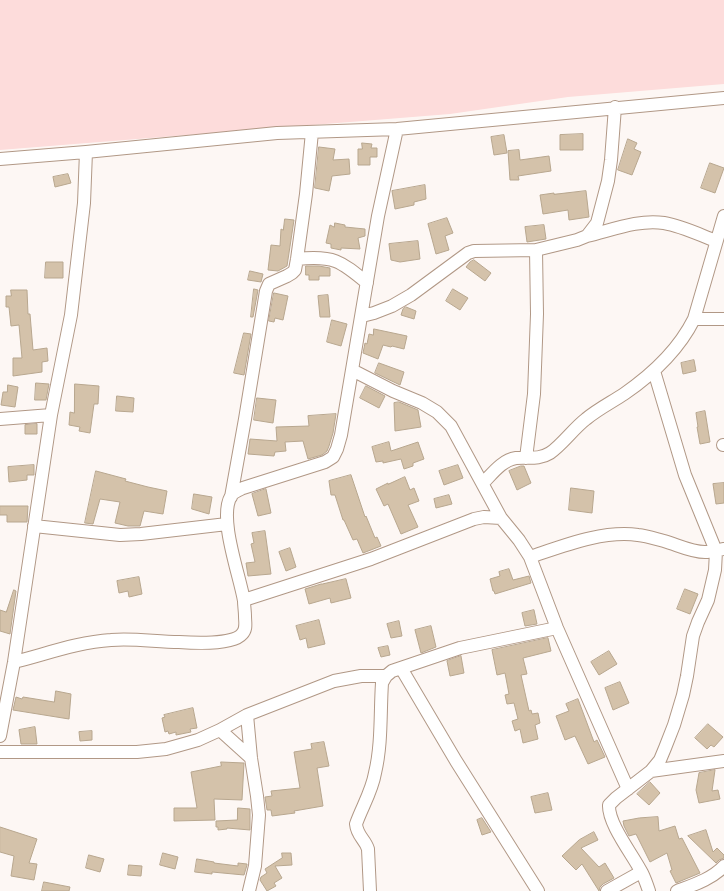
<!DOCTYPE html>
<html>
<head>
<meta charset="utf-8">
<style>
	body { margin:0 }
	canvas { display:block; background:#fdf7f4 }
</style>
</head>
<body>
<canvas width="724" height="891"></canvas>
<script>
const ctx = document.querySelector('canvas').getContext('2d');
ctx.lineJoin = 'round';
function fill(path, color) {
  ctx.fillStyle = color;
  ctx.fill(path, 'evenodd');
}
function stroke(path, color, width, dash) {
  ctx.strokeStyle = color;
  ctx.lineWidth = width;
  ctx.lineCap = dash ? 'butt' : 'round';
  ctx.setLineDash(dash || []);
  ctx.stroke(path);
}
const green = new Path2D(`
	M0,0H724V84L568,97L450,114L0,150Z`);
const building = new Path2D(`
	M583,134V150H560V135Z
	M504,135L507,153L494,155L491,137Z
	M628,139L637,143L634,149L641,152L632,175L618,170Z
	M362,143L372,144L371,148H377V157H370V165H358V149H362Z
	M319,147L335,149L333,160L349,159L350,174L332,176L329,191L315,188Z
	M519,150L520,160L549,156L551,171L518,176L519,180H510L508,151Z
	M710,163L724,168L715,193L701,188Z
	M68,174L71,183L55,187L53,177Z
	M425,185L426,199L414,202V205L395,209L392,191Z
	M586,191L589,217L569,220L568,210L543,214L540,195L554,193V194Z
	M447,218L453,233L445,236L449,250L436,254L428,224Z
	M285,219L294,220L287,266L278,271L268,270L271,245L280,246L281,229L283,230Z
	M335,223L345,225V227L365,229V236L358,238L360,249L341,248V250L331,248V244L326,243L330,225L334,227Z
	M544,225L546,239L527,242L525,227Z
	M418,241L420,259L400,262L391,260L389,244Z
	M474,260L491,273L485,281L466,267L470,262Z
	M46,262H63V278H45Z
	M306,266H319L330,268V276H319V280H309V275H306Z
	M250,271L263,274L261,282L248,280Z
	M254,289L258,290L253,317H251Z
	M453,289L468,298L460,310L446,301Z
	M11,290H27L28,314H30L33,350L47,348L48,361L42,362V372L13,376V358H22L19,325L11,326L9,307H6V296H11Z
	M274,293L288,296L283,320L275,318L274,322L269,321Z
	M328,295L330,317H320L318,296Z
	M406,307L416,311L414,319L401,315L403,309Z
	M332,320L347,324L341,346L327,342Z
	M374,329L407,336L404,349L392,346L391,347L383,345L378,359L363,353L365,343L367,344L369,334L373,335Z
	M244,333L251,334L244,375L234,373Z
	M694,360L696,371L683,374L681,363Z
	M379,363L404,372L400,385L375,373Z
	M36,383L49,384L46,400H35Z
	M75,384L99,386L98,404H94L90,433L79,431L80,427L69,425L70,412L74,413Z
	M8,385L18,387L15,407L1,405L3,392H7Z
	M366,386L385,396L379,408L360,398Z
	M117,396L134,398L133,412L116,411Z
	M257,398L276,400L273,423L254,420Z
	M399,402L418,410L421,427L395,431L394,403Z
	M705,411L710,442L700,444L697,427H698L696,413Z
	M336,414L333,433L329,446L327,451L322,455L308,459L303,441L285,442L286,451L275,452L274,456L248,454L250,439L277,441L276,427L309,426L308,416Z
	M37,424V434H25V425Z
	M389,442L391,451L418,442L424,459L413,463V466L404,469L401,459L383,463V461L376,462L372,447Z
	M34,465V475H27V480L9,482L8,467Z
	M458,465L463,478L444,485L439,471Z
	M521,466H524L531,483L517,490L509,471Z
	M96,471L126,479L125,481L148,487L167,491L163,514L144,511L140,526H128L115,523L120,502L100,499L93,524L85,523Z
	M351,475L365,517L366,516L375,538L377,537L381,546L363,553L357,539L353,540L344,520H343L335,495H331L329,481Z
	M405,477L410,490L414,488L419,501L408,505L418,527L401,534L388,504L384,506L376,489L388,483V484Z
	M724,483V503L716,504L713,484Z
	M571,488L594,491L592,513L569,510Z
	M266,489L271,513L258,516L252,494Z
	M194,494L212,497L209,514L192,509Z
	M449,495L452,504L436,508L434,499Z
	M0,506H28L27,522H7V515H0Z
	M265,531L271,574L248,576L246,563L255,562L251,544L254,543L252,533Z
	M290,548L296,567L286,571L279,552Z
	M509,569L513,580L529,576L531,583L495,594L494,591H493L490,579L500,576L499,572Z
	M139,577L142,594L129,597L128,591L119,593L117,581Z
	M346,579L351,598L331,603L330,598L309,604L305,589L321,584H322Z
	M685,589L698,594L690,614L677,609Z
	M14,590L16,591L10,634L0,631V610L6,612Z
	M534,610L537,624L525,626L522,613Z
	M319,620L325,644L308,648L306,638L300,640L296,626Z
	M399,621L402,636L391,638L387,624Z
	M431,626L436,647L421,653L415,630Z
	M548,638L551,651L523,658L527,674L521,675L529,711L531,710L532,714L538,713L540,723L535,725L538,739L523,743L520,729L515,731L512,721L518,719L514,703L507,704L505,695L509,694L505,673L497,675L492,650Z
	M388,646L390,655L381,657L378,648Z
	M609,651L617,664L599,675L591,662Z
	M461,656L464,673L450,676L447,661Z
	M620,682L629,703L613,710L605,688Z
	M56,691L71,694L69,719L13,710L16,697L22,699L23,697L54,702Z
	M578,699L594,742L597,740L605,757L588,764L575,736L565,740L556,716L569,711L566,704Z
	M193,708L197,728L190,729L191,732L176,735V732L169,734L168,731L165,732L162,718L165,717L164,715Z
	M708,724L723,737L714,747L711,745L707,749L695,738Z
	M35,727L37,744H21L19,730Z
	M92,731V740L80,741L79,732Z
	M324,742L329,766L317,768L323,806L294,811L295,813L272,816L271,810H267L265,797L272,796L271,791L300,788L294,752L312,749L311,744Z
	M221,762L244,763L242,800L214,799L215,820L174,821V808H197L191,772L221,766Z
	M715,770L712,791L718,790L720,799L699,803L696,790L699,773Z
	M650,782L660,793L649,805L637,794Z
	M548,793L552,810L535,813L531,797Z
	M238,808L250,809V830L227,828V829L218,830V827H216V821L237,820Z
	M658,817L659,831L675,826L679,839L682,838L700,873L676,883L670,871L672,870L667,853L650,862L636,834L629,836L624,826L623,821L639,818Z
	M482,818L491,832L482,835L477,820Z
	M0,827L37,839L29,863L37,864L34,880L11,876L14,856L0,852Z
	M706,830L713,852L717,848L724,855V858L719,860L716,863L688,836Z
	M594,832L598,840L581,848L599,867L605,863L614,878L603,884L600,887L599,891L582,864L576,870L562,856L579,840Z
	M163,853L178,857L175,869L160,865Z
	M282,853H291L292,865L275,866L282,878L274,883L276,886L267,891L260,880L261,877L267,873L265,869L282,858Z
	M89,855L104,859L100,872L86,868Z
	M197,859L214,862V863L238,866V863L247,864V865L244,875L212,872V874L195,872Z
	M129,865L142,866L141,876L128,875Z
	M44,882L70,887L69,891H42Z`);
const minor = new Path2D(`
	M0,159L86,152L277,133L397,129L724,98
	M587,236C612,230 639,219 664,223C682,226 700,235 716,241
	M297,259C333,255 341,261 367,283
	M362,316L374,313L392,306L411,295L468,253L474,251L536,250L577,240L587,236L597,223L608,181L611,160L615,107
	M694,319H724
	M352,370L393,391L422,403L437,412L451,426L501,518L519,540L530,557L557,628L628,789
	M0,419L51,415
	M723,445H724
	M526,458L534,394L537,314L536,250
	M483,483C492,474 502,460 516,458C528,457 539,460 550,453C562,445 574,428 586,419C598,409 612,402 624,394C653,374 679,349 694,319L724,216
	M231,497L245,419L266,291L269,284L287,276L292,273L295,270L297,259L306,194L312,132
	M34,526L120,535L141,534L227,524
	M530,557C563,546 603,530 638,535C647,536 656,539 664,541C678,545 691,552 705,552C711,552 718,550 724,549
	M244,600L371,559L474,519L484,517L501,518
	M14,662C46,654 78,642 111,640C134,638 157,642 179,642C193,643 233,645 242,634C247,629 245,623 245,616C245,611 244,606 244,601C240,576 218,518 231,496C233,492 239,490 243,488L325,462L333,457L337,449L341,435L378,216L397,129
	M401,668L456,761L538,891
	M247,715L251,758L257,796L259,815L255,866L249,891
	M220,730L251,758
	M0,736L14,662L51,415L71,315L84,203L86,152
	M0,752H137L166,749L198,740L220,730L247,715L334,681L361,676H386
	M651,771L724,761
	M370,891L368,849C365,839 357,836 356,824C362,807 372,791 375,773C382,744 380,713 382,683L386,676L392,671L460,648L557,628
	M607,891L641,872
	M649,891C647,885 645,879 642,873C633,855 608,824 609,805L616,798L651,771L660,760L665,748L674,725L683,695L687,676L693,636L698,622L708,600L715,570L716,551L685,475L654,371
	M677,891C693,885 712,879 724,866`);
fill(green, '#fddcdb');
fill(building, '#d4c2aa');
stroke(building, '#b8a78f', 1);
stroke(minor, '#b19886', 14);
stroke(minor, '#fff', 12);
</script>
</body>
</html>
